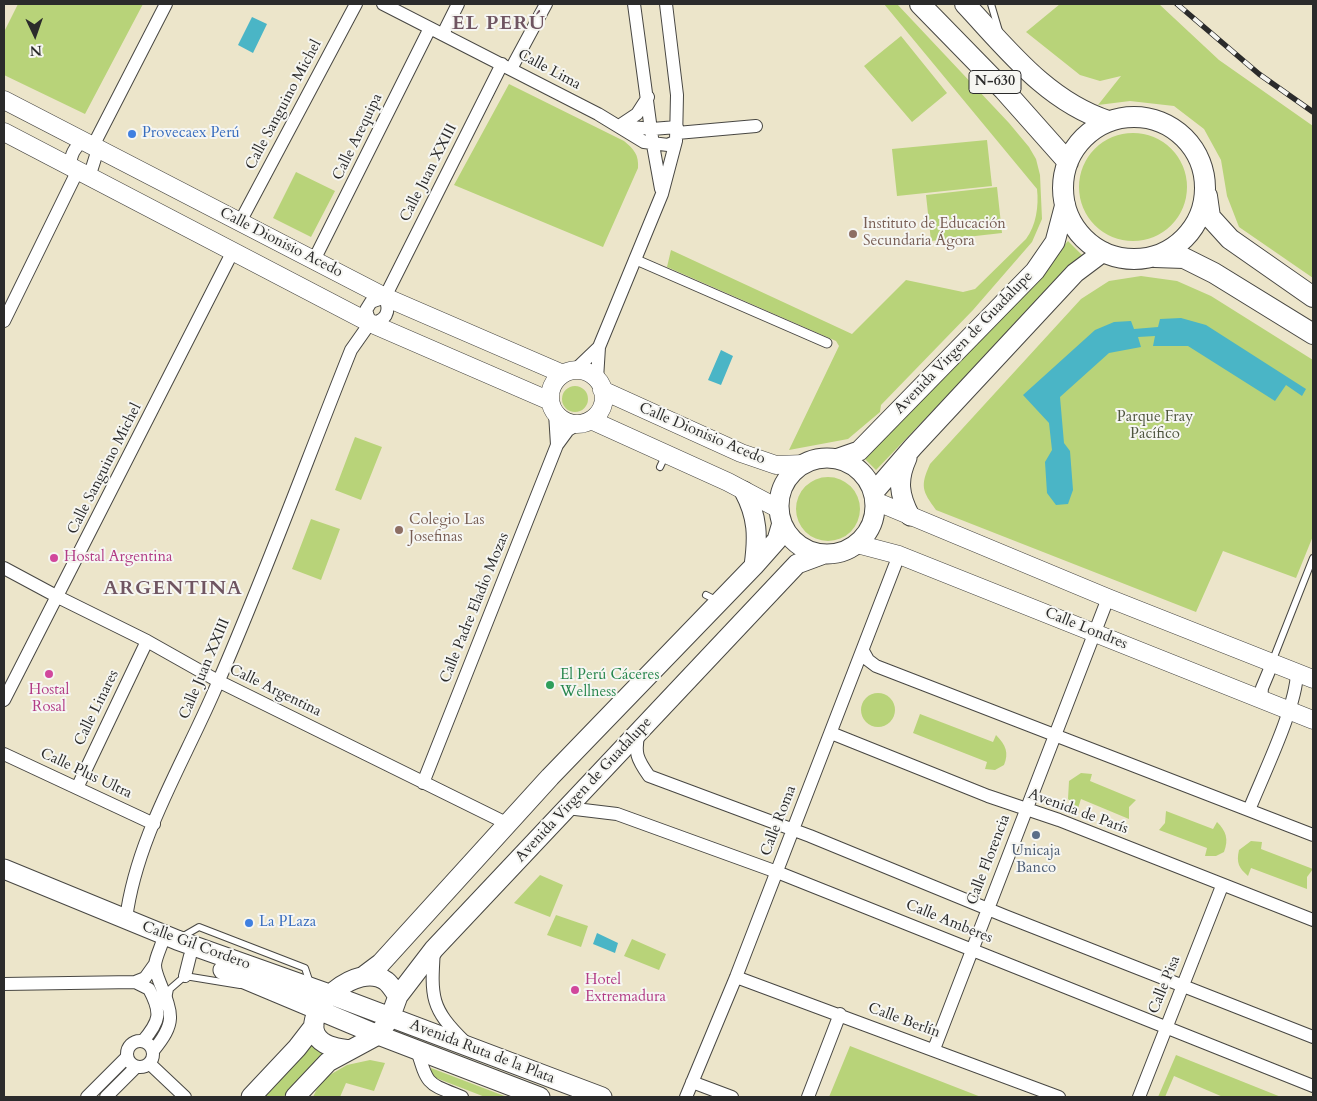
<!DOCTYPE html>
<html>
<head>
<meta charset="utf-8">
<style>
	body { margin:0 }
	#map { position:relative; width:1317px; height:1101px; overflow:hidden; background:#ece5ca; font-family:Cardo,serif }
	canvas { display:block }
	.frame { position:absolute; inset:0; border:5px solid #2b2b2b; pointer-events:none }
	.north { position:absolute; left:10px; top:10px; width:50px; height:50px; -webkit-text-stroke:4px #f6f6f2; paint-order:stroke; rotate:177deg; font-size:14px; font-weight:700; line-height:20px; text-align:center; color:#2b2b2b }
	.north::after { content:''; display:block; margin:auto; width:18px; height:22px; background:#2b2b2b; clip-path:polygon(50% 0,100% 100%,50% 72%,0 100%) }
</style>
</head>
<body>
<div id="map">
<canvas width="1317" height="1101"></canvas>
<div class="frame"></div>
<div class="north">N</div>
</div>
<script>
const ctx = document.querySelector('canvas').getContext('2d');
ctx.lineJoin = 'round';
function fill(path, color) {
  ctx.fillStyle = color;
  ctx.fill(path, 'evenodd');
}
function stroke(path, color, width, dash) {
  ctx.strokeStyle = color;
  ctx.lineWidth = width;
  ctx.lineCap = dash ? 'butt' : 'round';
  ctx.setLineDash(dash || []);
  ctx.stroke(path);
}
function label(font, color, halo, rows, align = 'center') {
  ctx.font = font + ' Cardo,serif';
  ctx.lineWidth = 4;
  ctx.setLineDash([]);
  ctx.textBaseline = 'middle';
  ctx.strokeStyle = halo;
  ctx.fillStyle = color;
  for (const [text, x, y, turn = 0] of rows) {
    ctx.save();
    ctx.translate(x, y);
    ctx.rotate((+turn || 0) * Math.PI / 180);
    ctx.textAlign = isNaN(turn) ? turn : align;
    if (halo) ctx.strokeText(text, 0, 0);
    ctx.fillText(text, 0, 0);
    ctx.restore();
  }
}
const green = new Path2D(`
	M18,4H143L85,114L4,75V32Z
	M884,4H897L1009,123L1029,147L1036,159L1040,175L1042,219L1032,242L973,310L881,405L880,412L848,439L789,450L839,346L836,341L667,267L671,250L852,334L906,280L963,292L975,289L1026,239C1036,226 1039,206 1037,189Z
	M1060,4H1159L1219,60L1313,126V278L1239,227L1227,196L1221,160L1204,129L1174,106L1130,101L1098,105L1121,76L1100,81L1080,75L1026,32Z
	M901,36L947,93L912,122L864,66Z
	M509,84L624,141C634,149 639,155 638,168L603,247L454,185Z
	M1079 187a54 54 0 1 1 108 0a54 54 0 1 1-108 0Z
	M987,140L992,186L897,196L892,149Z
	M296,172L335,191L311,237L273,218Z
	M997,187L1002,233L931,241L926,195Z
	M1068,241L1082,255L876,470L865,459Z
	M1141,276L1177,281L1211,296L1313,360V536L1296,578L1223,551L1196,612L936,510C922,491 920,486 930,464L1081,299L1109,281Z
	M562 399a13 13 0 1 1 26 0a13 13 0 1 1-26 0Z
	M355,437L382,447L361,500L335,490Z
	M796 509a32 32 0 1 1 64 0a32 32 0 1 1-64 0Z
	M311,519L340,529L321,580L292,569Z
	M861 710a17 17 0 1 1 34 0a17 17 0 1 1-34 0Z
	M920,714L993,742L996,735C1006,745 1009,753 1004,765L995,770L985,769L987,762L913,733Z
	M1081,773L1092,774L1090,781L1136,800L1129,807V819L1081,799L1078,808L1068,799L1069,781Z
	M1166,811L1213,829L1217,822C1226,831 1229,839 1224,852L1216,856H1205L1207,848L1159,830L1165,823Z
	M1251,841L1262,842L1261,849L1313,869L1307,877V889L1251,868L1248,876C1239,868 1236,863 1239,850Z
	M540,875L563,885L550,917L514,903Z
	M556,915L588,926L581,947L547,935Z
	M632,939L666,954L659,970L624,956Z
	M308,1040L326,1054L283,1097H261Z
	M850,1046L981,1097H982H829Z
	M1176,1055L1281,1097H1223L1174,1076L1165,1097H1158Z
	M370,1060L385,1063L374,1091L346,1083L340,1097H313L321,1080L347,1065Z
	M431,1068L507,1097H485L431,1076Z`);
const water = new Path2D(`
	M252,17L267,24L253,53L238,45Z
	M1181,318L1206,325L1306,389L1302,396L1286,385L1275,401L1188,346H1153L1155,336L1138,337L1141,347L1109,353L1060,397L1064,443L1070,451L1073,490L1068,504L1056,505L1047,493L1045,462L1052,450L1049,423L1023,395L1095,330L1114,322L1131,321L1134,329L1158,327L1160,319Z
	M721,350L733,356L721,385L708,380Z
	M597,933L618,943L615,953L593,944Z`);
const service = new Path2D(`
	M991,4L999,31
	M660,467L666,454
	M706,595L718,601
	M1272,662L1313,558
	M180,938L199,927L305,968L310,983
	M168,999L170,989L185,976L240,985`);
const pedestrian = new Path2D(`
	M634,259L827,343`);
const minor = new Path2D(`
	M383,4L598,114L644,142L668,145L676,141
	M634,4L653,145L661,189
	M443,34L458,4
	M511,69L546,4
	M619,126L637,114L648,97
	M621,126L652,129L677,127
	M677,133L756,126
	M93,146L166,4
	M70,166C71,154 74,148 83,141
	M85,174L92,168L98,149
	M240,222L356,4
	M314,260L430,28
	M4,321L78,170
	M370,323L366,310L371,302L385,297
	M599,347L662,194L676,141L677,95L666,4
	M575,370L599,347L597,379
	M555,413L557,445
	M4,568L58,597L147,641L218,681L508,824
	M863,651L868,660L876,666L1313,835
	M1261,699L1262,688L1272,664
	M4,700L233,251
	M639,732C634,753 637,759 649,776L810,836L1005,916L1313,1037
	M831,733L988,796L1059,820L1313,920
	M4,754L154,824
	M423,783L557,445L568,430L578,424
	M77,788L147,641
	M567,808L617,814L777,872L1313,1086
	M1249,810C1263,775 1296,708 1297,673
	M126,919C136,840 181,767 213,694C263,581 305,465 351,350L370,323C386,322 391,312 385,297L502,64
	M434,949C431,997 430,1008 465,1042
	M185,976L190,956
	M736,977L1059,1097
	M135,982L149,989C162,1013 160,1021 143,1041
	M4,984L135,982L145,978L155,964
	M127 1054a13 13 0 1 1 26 0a13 13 0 1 1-26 0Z
	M934,1049L1108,598
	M417,1050C428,1086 427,1083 462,1097
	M153,1051C176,1023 173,1015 160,983C158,978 155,970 155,965C156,955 163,944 164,935
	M150,1064L185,1097
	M692,1082L732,1097
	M87,1097L127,1057
	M106,1097L136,1067
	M686,1097L736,977L899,555
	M808,1097L840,1014
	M1139,1097L1222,886`);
const secondary = new Path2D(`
	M4,100L385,297L563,374
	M4,132L370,323L550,401
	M550 397a27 27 0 1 1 54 0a27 27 0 1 1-54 0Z
	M602,390L741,453L776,465L804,464
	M591,420L728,482L779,509
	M875,501L1108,598L1313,679
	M857,544L899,555L1313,720`);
const primary = new Path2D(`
	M907,458C897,480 899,495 910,516
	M779 506a48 48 0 1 1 96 0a48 48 0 1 1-96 0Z
	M836,459L859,451L1035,271L1055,242L1065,204
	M744,491C758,517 758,537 754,566
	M874,492L913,447L1075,273L1103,252
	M4,869L177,940L329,994L602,1097
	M223,970L378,1035L540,1097
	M365,975L381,963L550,777L754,566L777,540L782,523
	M350,1050C338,1048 323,1047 316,1035C302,1009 358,960 386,981C391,985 394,991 398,996
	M251,1097L297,1048L314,1026
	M295,1097L328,1062L378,1035L390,1018L398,996L434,949L797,564L824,554`);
const trunk = new Path2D(`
	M920,4L1004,90L1068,162
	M965,4C1008,50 1047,101 1108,121
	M1063 188a71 71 0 1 1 142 0a71 71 0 1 1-142 0Z
	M1207,196L1210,217L1230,239L1313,297
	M1155,257L1184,258L1214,273L1313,334`);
const rail = new Path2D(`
	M1177,4L1259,74L1313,112`);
const markers = [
	[132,134,5,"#3f7fe0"],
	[853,234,5,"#8d6e63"],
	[399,530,5,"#8d6e63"],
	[54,558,5,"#d1479c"],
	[49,674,5,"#d1479c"],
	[550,685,5,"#2e9e5b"],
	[1036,835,5,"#5c6f8a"],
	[249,923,5,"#3f7fe0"],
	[575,990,5,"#d1479c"]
];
const shields = [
	[995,82,52]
];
const shieldNames = [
	["N-630",995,82]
];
const streetNames = [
	["Calle Lima",549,70,28],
	["Calle Sanguino Michel",284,105,-62],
	["Calle Arequipa",358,137,-64],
	["Calle Juan XXIII",429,173,-63],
	["Calle Dionisio Acedo",281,243,27],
	["Avenida Virgen de Guadalupe",964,343,-46],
	["Calle Dionisio Acedo",702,434,23],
	["Calle Sanguino Michel",105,469,-63],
	["Calle Padre Eladio Mozas",475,608,-68],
	["Calle Londres",1086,629,22],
	["Calle Juan XXIII",205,669,-67],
	["Calle Argentina",275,691,26],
	["Calle Linares",97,708,-64],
	["Calle Plus Ultra",86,774,25],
	["Avenida Virgen de Guadalupe",584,790,-47],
	["Avenida de París",1078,812,20],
	["Calle Roma",779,821,-69],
	["Calle Florencia",989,860,-69],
	["Calle Amberes",949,922,22],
	["Calle Gil Cordero",196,946,20],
	["Calle Pisa",1165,985,-68],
	["Calle Berlín",904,1021,20],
	["Avenida Ruta de la Plata",482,1052,21]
];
const shopNames = [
	["Provecaex Perú",142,134],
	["La PLaza",259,923]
];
const educationNames = [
	["Instituto de Educación",863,225],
	["Secundaria Ágora",863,242],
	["Colegio Las",409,521],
	["Josefinas",409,538]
];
const parkNames = [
	["Parque Fray",1155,418],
	["Pacífico",1155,435]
];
const hotelNames = [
	["Hostal Argentina",64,558],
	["Hostal",49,691,"center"],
	["Rosal",49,708,"center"],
	["Hotel",585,981],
	["Extremadura",585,998]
];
const leisureNames = [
	["El Perú Cáceres",560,676],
	["Wellness",560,693]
];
const serviceNames = [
	["Unicaja",1036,852],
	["Banco",1036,869]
];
const districtNames = [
	["EL PERÚ",499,24],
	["ARGENTINA",173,589]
];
fill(green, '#b8d379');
fill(water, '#4ab5c6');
stroke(service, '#484743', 8);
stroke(pedestrian, '#484743', 11);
stroke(minor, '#484743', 14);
stroke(secondary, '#484743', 19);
stroke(primary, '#484743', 21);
stroke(trunk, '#484743', 22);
stroke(service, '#fff', 6);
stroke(pedestrian, '#fff', 9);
stroke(minor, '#fff', 12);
stroke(secondary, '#fff', 18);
stroke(primary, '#fff', 19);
stroke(trunk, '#fff', 20);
stroke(rail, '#2b2b2b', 5.5);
stroke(rail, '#f6f6f2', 4, [11]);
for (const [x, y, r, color] of markers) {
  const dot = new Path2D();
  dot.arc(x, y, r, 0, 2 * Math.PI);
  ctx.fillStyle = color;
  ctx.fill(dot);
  stroke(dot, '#f6f6f2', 2);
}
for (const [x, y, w] of shields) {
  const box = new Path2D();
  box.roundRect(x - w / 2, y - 11.5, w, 23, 4);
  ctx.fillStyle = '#f6f6f2';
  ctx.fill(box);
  stroke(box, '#2b2b2b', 1);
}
label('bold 14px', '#2b2b2b', null, shieldNames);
label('15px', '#2b2b2b', '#f6f6f2', streetNames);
label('15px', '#366cbe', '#f6f6f2', shopNames, 'left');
label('15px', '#785e54', '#f6f6f2', educationNames, 'left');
label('15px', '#4e553e', '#f6f6f2', parkNames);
label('15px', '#b23c85', '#f6f6f2', hotelNames, 'left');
label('15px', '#27864d', '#f6f6f2', leisureNames, 'left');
label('15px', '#4e5e75', '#f6f6f2', serviceNames);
ctx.letterSpacing = '1px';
label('bold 20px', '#6f5561', '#f6f6f2', districtNames);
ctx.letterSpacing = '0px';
</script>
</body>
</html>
